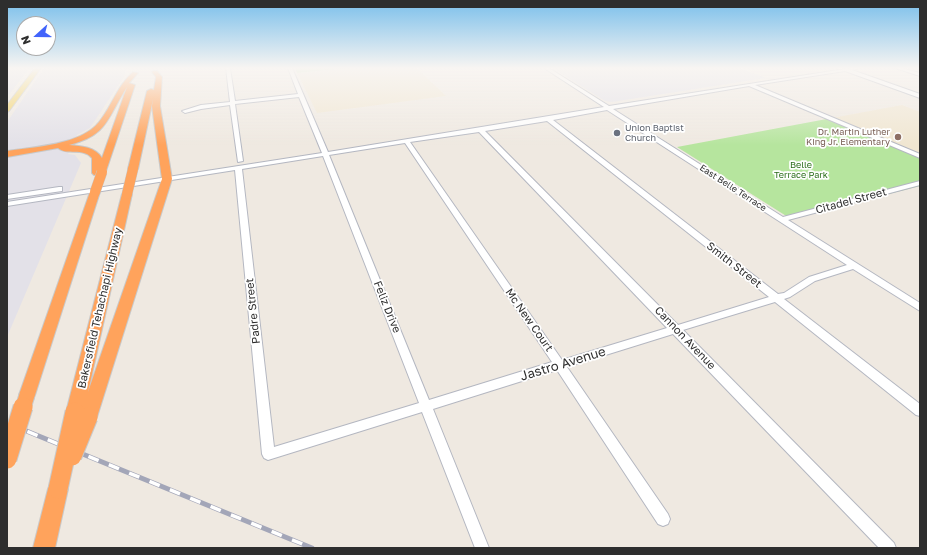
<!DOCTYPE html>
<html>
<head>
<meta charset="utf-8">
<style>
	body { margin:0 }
	#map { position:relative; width:927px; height:555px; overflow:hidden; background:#efe9e1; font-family:"Golos Text",sans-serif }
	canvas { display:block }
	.frame { position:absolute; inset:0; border:8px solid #2e2e2e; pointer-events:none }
	.north { position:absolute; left:16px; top:16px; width:40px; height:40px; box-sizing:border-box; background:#fff; border:1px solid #ababab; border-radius:50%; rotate:249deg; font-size:11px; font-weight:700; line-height:16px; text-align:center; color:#2e2e2e }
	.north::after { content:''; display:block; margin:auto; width:14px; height:18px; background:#4264fb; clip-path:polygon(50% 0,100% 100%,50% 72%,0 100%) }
</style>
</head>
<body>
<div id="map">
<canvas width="927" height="555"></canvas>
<div class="frame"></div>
<div class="north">N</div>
</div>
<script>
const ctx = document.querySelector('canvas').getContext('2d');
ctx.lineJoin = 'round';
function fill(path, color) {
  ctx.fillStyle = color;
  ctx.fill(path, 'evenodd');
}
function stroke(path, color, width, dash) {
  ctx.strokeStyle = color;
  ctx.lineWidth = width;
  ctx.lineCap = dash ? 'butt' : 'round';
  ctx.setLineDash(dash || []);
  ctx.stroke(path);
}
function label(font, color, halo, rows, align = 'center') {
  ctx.font = font + ' "Golos Text",sans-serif';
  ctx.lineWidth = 3.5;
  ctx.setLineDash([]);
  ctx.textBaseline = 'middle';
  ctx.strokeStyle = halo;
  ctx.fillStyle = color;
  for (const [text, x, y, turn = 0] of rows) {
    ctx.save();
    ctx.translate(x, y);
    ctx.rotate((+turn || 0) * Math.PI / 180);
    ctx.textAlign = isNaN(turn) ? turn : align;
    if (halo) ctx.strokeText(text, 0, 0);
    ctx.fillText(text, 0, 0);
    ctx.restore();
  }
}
const industrial = new Path2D(`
	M7,68H30L7,97Z
	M44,68H127L124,77L90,128L77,135L68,154L75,155L81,163L7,337V122Z
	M552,68H740L766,78L612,102L605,101Z`);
const education = new Path2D(`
	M348,68H417L446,96L317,113L297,73Z
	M902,105L920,112V156L832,118Z`);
const green = new Path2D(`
	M295,68H347L297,73Z
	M832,118L920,156V186L791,219L677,147Z`);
const minor = new Path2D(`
	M226,68H230L235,101L298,94L288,68H292L328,152L604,107L544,68H549L609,106L851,68H860L852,70L920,94V98L845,71L755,85L920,154V158L749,86L613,109L783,217L920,181V185L788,220L920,303V311L853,269L815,281L790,297L784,299L920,404V416L916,415L775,302L683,330L894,543L896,548H879L673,334L567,367L668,514L670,519L668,524L663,526L658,524L557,370L433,409L489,548H475L422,412L268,460L264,458L262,454L235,170L7,206V202L322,153L299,97L235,104L243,161L238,162L230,105L201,109L185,113L182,111L201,105L230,102ZM607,110L847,265L809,277L784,293L778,294L553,120ZM547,121L769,297L678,325L485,131ZM479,132L667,328L562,360L410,142ZM405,143L552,362L429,400L329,155ZM323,156L419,403L274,447L242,169Z
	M895,68H901L920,73V76Z
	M59,187H62V191L7,199V195Z`);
const major = new Path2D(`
	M35,68H41L9,111L7,112V105Z`);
const highway = new Path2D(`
	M153,71H157L162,77L160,106L172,179L97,417L94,422L88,424L82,422L80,418L75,419L69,417L66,412L122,194L127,191L132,194L88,392L162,179L152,106L153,99L138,169L133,172L128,169L147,91L151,89L154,90L156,77L152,72Z
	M133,72L138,73L129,83L135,85L105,174L94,175L92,173V158C83,147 67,156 58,148L7,157V151C33,147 81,145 99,122C112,106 117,86 133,72ZM127,87L102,158C95,147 82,146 69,145C109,135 107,117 127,87Z
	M95,189L100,192L35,395L33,400L27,402L21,400L19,395L90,192Z
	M58,480L65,482L68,489L55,548H33L48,489L51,482Z`);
const rail = new Path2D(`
	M7,423L312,548`);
const highwayBridgeFar2 = new Path2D(`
	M95,192L102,172
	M127,194L133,169`);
const highwayBridgeFar1 = new Path2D(`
	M23,408L27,395`);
const highwayBridge = new Path2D(`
	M72,456L88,417
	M7,459L23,407
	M58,489L75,412`);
const markers = [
	[617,133,4,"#6b7280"],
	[898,137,4,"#8d6e63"]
];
const farWorshipnames = [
	["Union Baptist",625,128],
	["Church",625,138]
];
const farEducationnames = [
	["Dr. Martin Luther",890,132],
	["King Jr. Elementary",890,142]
];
const farParknames = [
	["Belle",801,165],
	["Terrace Park",801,175]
];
const farStreetnames = [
	["East Belle Terrace",733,188,33]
];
const streetNames = [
	["Citadel Street",851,201,-15],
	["Smith Street",734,265,38],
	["Feliz Drive",387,307,68],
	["Bakersfield Tehachapi Highway",100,308,-77],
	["Padre Street",253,311,-96],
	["Mc New Court",529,320,55],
	["Cannon Avenue",685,338,46]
];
const nearStreetnames = [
	["Jastro Avenue",563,364,-17]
];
fill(industrial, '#e3e1e8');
fill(education, '#f0e6d1');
fill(green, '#b6e59e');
stroke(minor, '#b4b7c1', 2);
stroke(major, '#c9c9c9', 2);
stroke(highway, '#c9c9c9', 2);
fill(minor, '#fff');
fill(major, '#f2d163');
fill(highway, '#ffa35c');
stroke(rail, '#a3a6b8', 5);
stroke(rail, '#fff', 3.5, [11]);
stroke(highwayBridgeFar2, '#c9c9c9', 11, []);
stroke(highwayBridgeFar1, '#c9c9c9', 17, []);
stroke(highwayBridge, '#c9c9c9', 21, []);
stroke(highwayBridgeFar2, '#ffa35c', 10);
stroke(highwayBridgeFar1, '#ffa35c', 15);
stroke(highwayBridge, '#ffa35c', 19);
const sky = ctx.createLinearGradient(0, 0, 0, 145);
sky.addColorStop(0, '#7abfeb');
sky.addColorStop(0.47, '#f8f5f2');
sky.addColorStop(1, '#f8f5f200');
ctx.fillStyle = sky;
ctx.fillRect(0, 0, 927, 145);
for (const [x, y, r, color] of markers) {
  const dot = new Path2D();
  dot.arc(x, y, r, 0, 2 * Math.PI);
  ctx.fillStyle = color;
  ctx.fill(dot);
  stroke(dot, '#fff', 1.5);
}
label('9px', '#5b616d', '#fff', farWorshipnames, 'left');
label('9px', '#785e54', '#fff', farEducationnames, 'right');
label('9px', '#2c6e1b', '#fff', farParknames);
label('9px', '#2e2e2e', '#fff', farStreetnames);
label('11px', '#2e2e2e', '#fff', streetNames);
label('13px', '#2e2e2e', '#fff', nearStreetnames);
</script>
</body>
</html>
